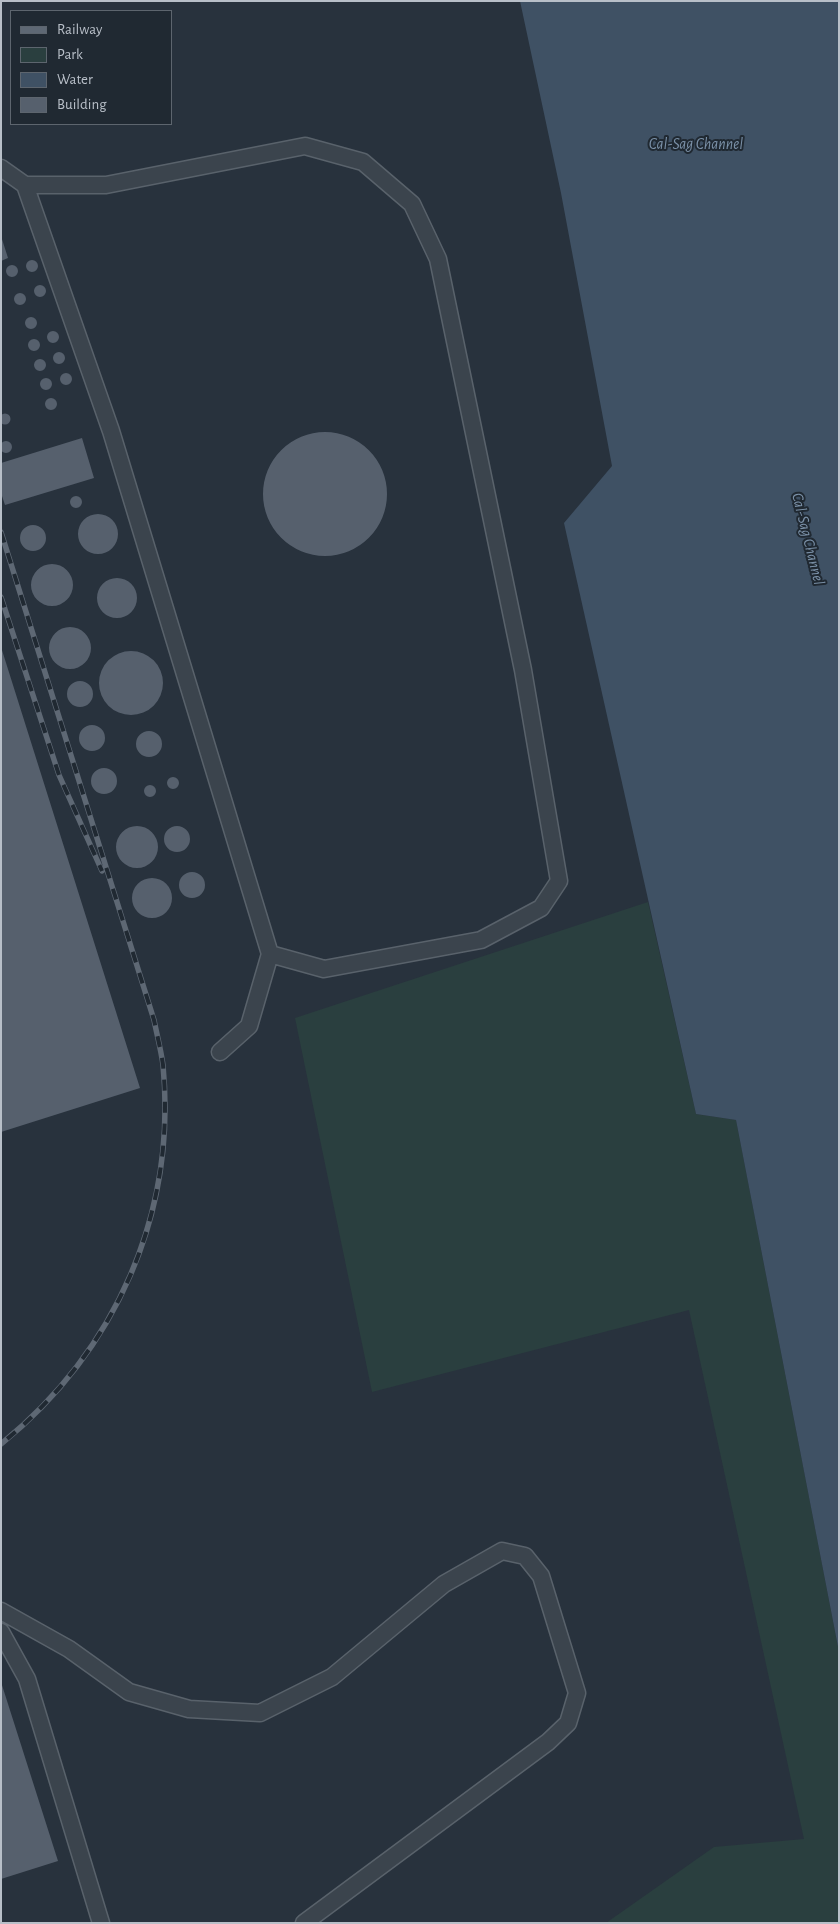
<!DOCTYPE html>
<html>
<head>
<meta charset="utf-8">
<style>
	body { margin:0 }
	#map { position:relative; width:840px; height:1924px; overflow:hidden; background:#28323d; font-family:"Alegreya Sans",sans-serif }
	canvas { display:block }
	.frame { position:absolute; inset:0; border:2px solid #b8bfc8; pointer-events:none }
	.legend { position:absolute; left:10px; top:10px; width:162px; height:115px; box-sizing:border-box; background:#202932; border:1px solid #5d656e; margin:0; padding:6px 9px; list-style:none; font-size:15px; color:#b8bfc8 }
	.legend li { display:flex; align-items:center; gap:10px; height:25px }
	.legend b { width:25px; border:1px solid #5d656e }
</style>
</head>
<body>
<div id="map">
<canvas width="840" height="1924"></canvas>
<div class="frame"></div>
<ul class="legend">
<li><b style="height:6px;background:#5e6874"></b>Railway</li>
<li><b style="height:14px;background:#2a3f3f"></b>Park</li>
<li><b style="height:14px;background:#3f5164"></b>Water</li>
<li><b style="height:14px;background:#56606d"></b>Building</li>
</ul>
</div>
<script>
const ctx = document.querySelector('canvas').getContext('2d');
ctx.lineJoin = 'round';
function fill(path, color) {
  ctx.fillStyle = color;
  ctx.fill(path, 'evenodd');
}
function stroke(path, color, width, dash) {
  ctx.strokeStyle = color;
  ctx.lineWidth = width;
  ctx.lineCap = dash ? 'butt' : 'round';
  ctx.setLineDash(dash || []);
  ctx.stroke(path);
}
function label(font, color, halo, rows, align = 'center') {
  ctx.font = font + ' "Alegreya Sans",sans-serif';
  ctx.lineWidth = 4;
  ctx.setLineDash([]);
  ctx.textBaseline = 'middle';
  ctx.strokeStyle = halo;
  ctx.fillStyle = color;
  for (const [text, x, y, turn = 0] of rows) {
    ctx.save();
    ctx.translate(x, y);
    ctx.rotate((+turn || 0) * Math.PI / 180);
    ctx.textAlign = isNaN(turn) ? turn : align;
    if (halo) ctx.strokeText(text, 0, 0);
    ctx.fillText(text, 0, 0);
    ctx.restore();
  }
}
const green = new Path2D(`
	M648,902L696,1114L736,1120L839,1652V1923H606L714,1847L804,1839L689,1310L372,1392L295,1018Z`);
const water = new Path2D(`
	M520,1H839V1652L736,1120L696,1114L564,523L612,466L561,193Z`);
const building = new Path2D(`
	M1,236L8,258L1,261Z
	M26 266a6 6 0 1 1 12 0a6 6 0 1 1-12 0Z
	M6 271a6 6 0 1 1 12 0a6 6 0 1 1-12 0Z
	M34 291a6 6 0 1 1 12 0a6 6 0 1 1-12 0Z
	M14 299a6 6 0 1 1 12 0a6 6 0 1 1-12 0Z
	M25 323a6 6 0 1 1 12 0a6 6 0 1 1-12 0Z
	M47 337a6 6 0 1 1 12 0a6 6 0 1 1-12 0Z
	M28 345a6 6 0 1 1 12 0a6 6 0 1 1-12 0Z
	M53 358a6 6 0 1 1 12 0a6 6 0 1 1-12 0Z
	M34 365a6 6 0 1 1 12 0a6 6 0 1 1-12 0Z
	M60 379a6 6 0 1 1 12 0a6 6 0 1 1-12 0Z
	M40 384a6 6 0 1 1 12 0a6 6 0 1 1-12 0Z
	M45 404a6 6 0 1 1 12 0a6 6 0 1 1-12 0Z
	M-0.5 419a5.5 5.5 0 1 1 11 0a5.5 5.5 0 1 1-11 0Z
	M263 494a62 62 0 1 1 124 0a62 62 0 1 1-124 0Z
	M82,438L94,478L5,505L1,493V463Z
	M0 447a6 6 0 1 1 12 0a6 6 0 1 1-12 0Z
	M70 502a6 6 0 1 1 12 0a6 6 0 1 1-12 0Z
	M78 534a20 20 0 1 1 40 0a20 20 0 1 1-40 0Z
	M20 538a13 13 0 1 1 26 0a13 13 0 1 1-26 0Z
	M31 585a21 21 0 1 1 42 0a21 21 0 1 1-42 0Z
	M97 598a20 20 0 1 1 40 0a20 20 0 1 1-40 0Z
	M49 648a21 21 0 1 1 42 0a21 21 0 1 1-42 0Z
	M1,647L140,1088L1,1132Z
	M99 683a32 32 0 1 1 64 0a32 32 0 1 1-64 0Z
	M67 694a13 13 0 1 1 26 0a13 13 0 1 1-26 0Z
	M79 738a13 13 0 1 1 26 0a13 13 0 1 1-26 0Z
	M136 744a13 13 0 1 1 26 0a13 13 0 1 1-26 0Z
	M91 781a13 13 0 1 1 26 0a13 13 0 1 1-26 0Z
	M167 783a6 6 0 1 1 12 0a6 6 0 1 1-12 0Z
	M144 791a6 6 0 1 1 12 0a6 6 0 1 1-12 0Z
	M164 839a13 13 0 1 1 26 0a13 13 0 1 1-26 0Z
	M116 847a21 21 0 1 1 42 0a21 21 0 1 1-42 0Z
	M179 885a13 13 0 1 1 26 0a13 13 0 1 1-26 0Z
	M132 898a20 20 0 1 1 40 0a20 20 0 1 1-40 0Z
	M1,1682L58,1861L1,1879Z`);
const service = new Path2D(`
	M1,168L25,185L111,431L270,954L249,1026L220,1052
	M25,185H106L305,146L363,162L412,204L438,259L523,670L559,881L541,908L481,940L324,969L270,954
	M1,1611L69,1649L129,1692L189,1709L260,1713L332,1677L444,1584L502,1551L525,1556L541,1576L577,1693L568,1723L548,1742L304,1923
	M1,1632L27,1679L101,1923`);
const rail = new Path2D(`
	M1,532L154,1020C157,1035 161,1050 163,1065C177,1213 116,1351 1,1444
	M1,597L59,775L102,871`);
const waterNames = [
	["Cal-Sag Channel",696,144],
	["Cal-Sag Channel",808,539,76]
];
fill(green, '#2a3f3f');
fill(water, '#3f5164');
fill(building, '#56606d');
stroke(service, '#59626b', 19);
stroke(service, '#3b444d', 16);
stroke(rail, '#5e6874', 5.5);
stroke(rail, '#202932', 4, [11]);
label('italic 16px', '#7b91a8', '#202932', waterNames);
</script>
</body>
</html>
